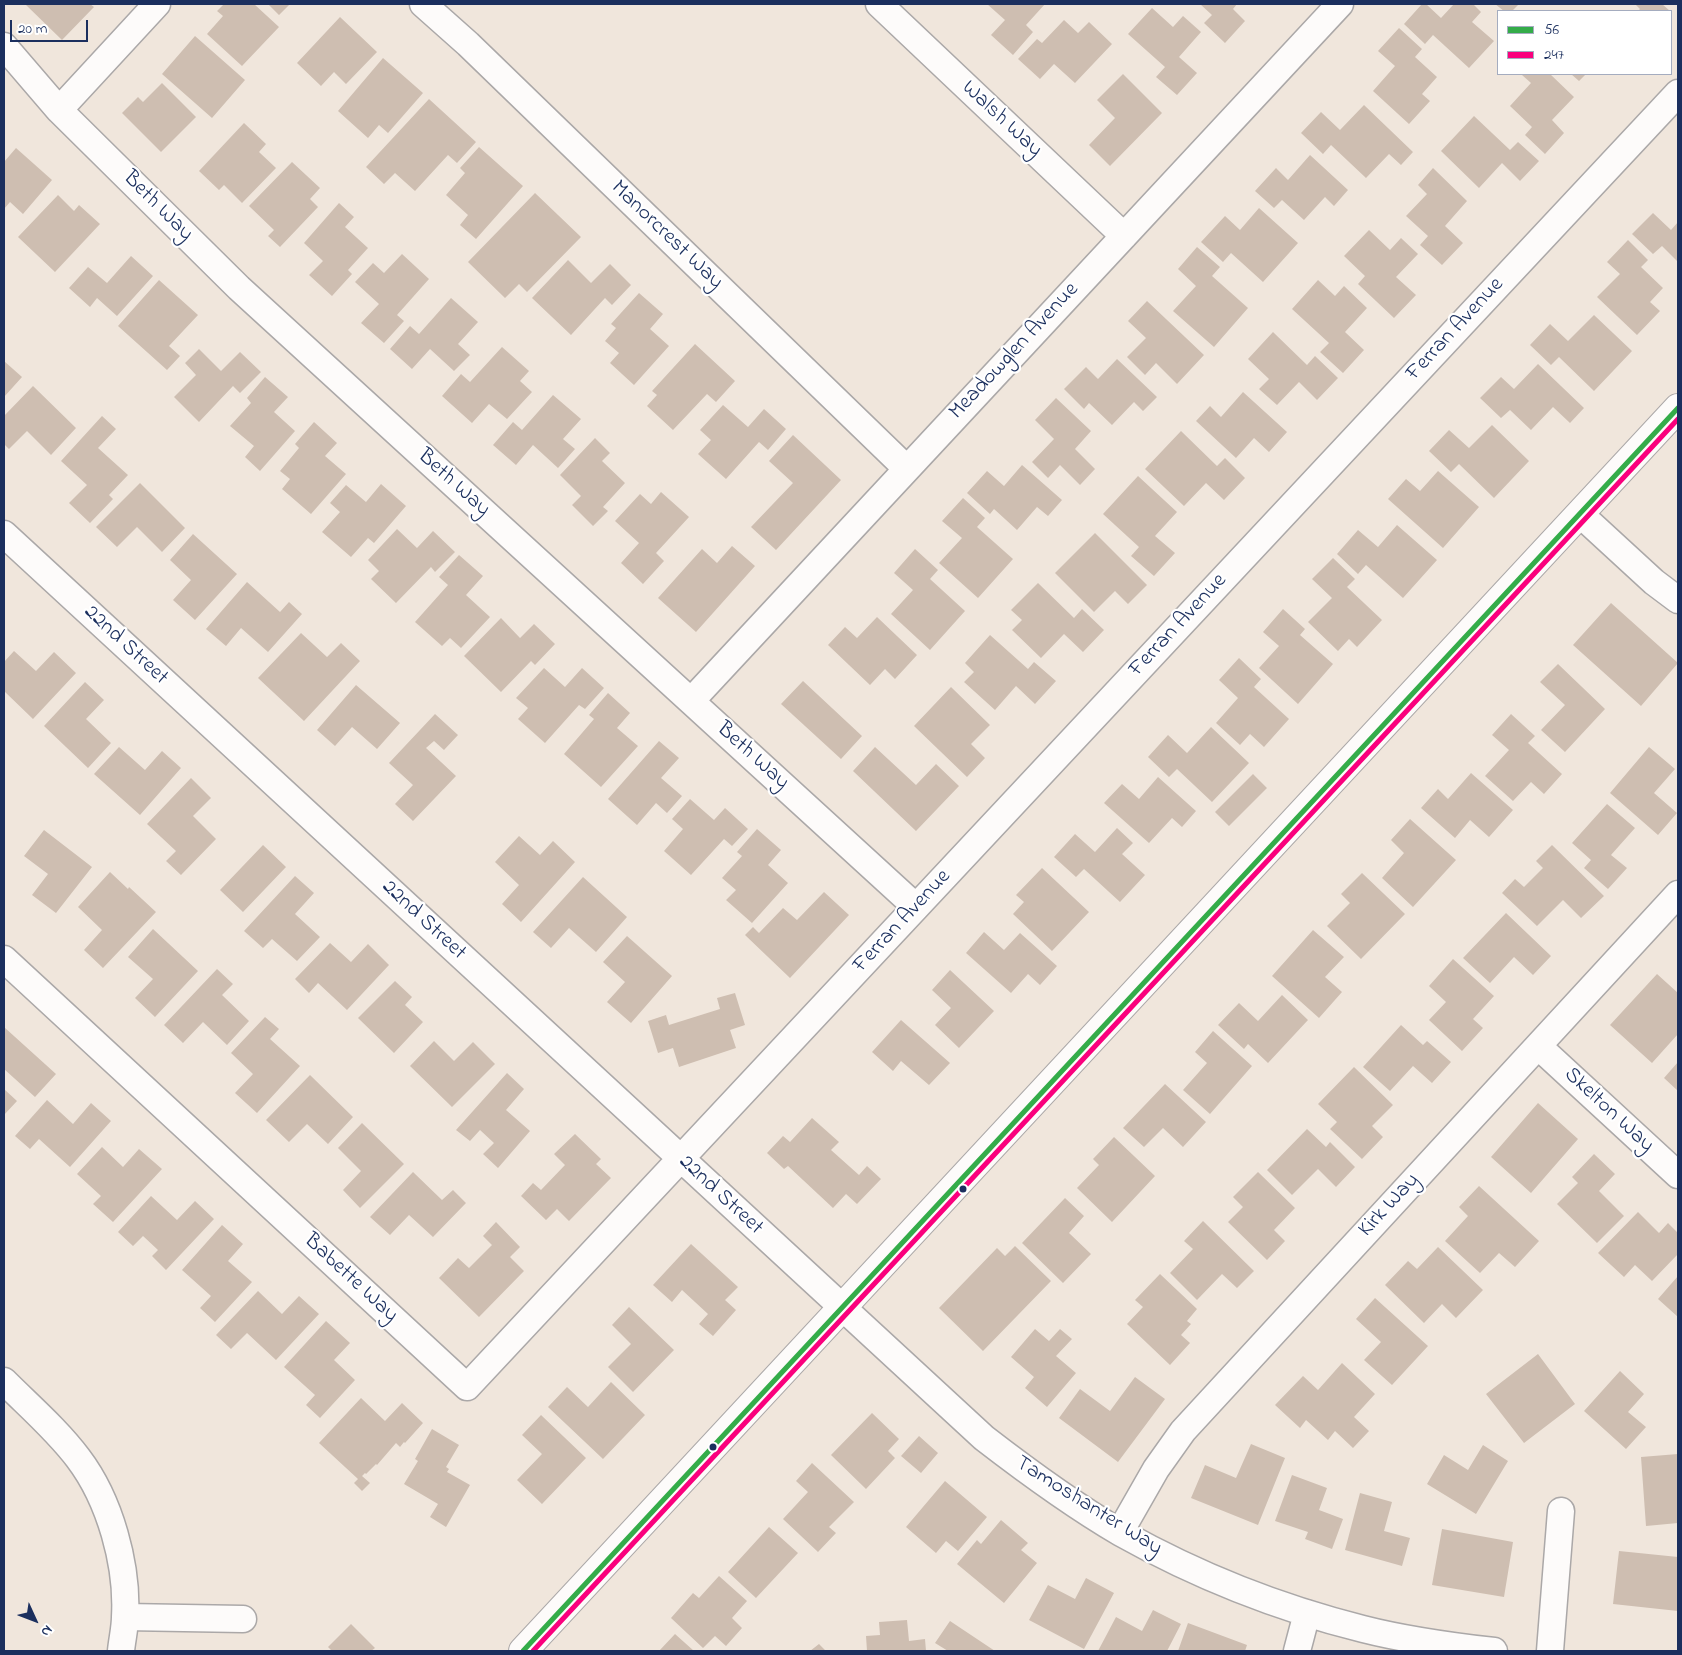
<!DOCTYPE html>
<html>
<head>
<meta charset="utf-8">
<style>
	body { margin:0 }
	#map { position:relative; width:1682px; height:1655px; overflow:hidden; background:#f0e6dc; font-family:"Indie Flower",sans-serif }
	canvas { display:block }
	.frame { position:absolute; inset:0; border:5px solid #1b2f5e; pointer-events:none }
	.legend { position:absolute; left:1497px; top:10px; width:175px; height:65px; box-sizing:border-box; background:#fff; border:1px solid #a4acbf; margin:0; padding:6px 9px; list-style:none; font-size:15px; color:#1b2f5e }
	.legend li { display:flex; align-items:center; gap:10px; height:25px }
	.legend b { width:25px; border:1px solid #a4acbf }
	.north { position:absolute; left:10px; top:1595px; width:50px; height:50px; -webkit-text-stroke:4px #fff; paint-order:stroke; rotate:133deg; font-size:14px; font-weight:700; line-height:20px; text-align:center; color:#1b2f5e }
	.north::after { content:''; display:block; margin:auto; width:18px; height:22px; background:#1b2f5e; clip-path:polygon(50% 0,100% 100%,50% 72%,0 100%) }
	.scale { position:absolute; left:10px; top:20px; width:78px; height:22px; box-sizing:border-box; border:2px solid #1b2f5e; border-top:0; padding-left:6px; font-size:15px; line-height:18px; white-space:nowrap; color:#1b2f5e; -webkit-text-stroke:4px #fff; paint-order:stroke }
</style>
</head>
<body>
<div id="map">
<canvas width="1682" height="1655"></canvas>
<div class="frame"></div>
<ul class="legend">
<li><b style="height:6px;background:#34ac49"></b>56</li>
<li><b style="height:6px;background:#fa007d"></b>247</li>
</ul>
<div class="north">N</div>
<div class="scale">20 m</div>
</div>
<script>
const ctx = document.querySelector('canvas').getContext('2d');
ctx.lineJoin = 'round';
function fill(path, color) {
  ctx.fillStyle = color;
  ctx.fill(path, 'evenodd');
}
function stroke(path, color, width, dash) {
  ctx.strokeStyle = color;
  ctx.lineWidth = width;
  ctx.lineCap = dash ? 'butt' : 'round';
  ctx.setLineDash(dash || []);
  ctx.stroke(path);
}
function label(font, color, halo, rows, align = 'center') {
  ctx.font = font + ' "Indie Flower",sans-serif';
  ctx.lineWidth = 4.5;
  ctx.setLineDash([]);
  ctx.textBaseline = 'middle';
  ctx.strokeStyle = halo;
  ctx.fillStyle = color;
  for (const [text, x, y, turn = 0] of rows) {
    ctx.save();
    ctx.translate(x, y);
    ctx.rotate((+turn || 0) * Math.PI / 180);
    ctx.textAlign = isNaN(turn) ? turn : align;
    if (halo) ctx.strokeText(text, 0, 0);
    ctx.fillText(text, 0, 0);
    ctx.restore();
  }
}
const building = new Path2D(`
	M27,4H90L94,7L62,40L26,5Z
	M224,4H254L279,27L242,66L207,34L223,16L217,11Z
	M268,4H290L279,15Z
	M987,4H1045L1026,25L1033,32L1013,55L991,35L1005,20Z
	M1200,4H1237L1233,9L1245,21L1225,43L1204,23L1212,15Z
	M1422,4H1426L1441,18L1454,4H1473L1481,12L1472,22L1494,41L1469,68L1433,35L1425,44L1404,24Z
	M1495,4H1519L1512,11H1504Z
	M1635,4H1662L1670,11H1638L1640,9Z
	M1152,8L1173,27L1183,16L1201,32L1179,57L1197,73L1177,95L1156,77L1165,67L1128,34Z
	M340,17L377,52L346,84L334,72L321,86L297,63Z
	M1064,20L1078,33L1089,22L1112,44L1075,83L1054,64L1040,79L1018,59L1037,39L1042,43Z
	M1399,28L1422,49L1415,57L1437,77L1422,94L1430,101L1409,124L1373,91L1395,66L1378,51Z
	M195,36L245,80L212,118L162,74Z
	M383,58L423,93L388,133L379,125L368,138L338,111Z
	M1123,74L1162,113L1110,166L1089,145L1115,118L1097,100Z
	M1523,74H1550L1574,97L1552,120L1564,133L1545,154L1525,135L1532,127L1510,106L1531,83L1522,75Z
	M1571,74H1586L1579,81Z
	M162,83L196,117L161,152L122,113L138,97L143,102Z
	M429,99L476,142L457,163L448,155L415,191L395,173L384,184L366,167Z
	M1364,105L1413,152L1401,165L1389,154L1366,178L1331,145L1323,154L1301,133L1321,112L1340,130Z
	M1474,116L1510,150L1518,142L1539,161L1520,181L1502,163L1479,188L1441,151Z
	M244,123L266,144L259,152L276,168L242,203L224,185L219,190L199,171Z
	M479,147L523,186L476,239L460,225L468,215L446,195L465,173L460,168Z
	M16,148L52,180L23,214L10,202L4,209V162Z
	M1310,155L1348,190L1334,206L1325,197L1304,220L1282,200L1274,208L1255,191L1276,168L1288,180Z
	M292,162L320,188L310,199L318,207L280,247L268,236L274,230L249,206Z
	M1433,168L1467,201L1445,226L1463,243L1442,265L1420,245L1428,236L1406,216L1427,194L1418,185Z
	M535,193L581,237L527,292L519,284L505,298L468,262Z
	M58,195L74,211L79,205L100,224L55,272L18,237Z
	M339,203L354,217L345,227L368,248L348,270L352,274L332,296L309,275L323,261L304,243Z
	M1259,208L1298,243L1263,282L1231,253L1223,262L1201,242L1225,216L1240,230Z
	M1653,213L1671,230L1678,222V262L1662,246L1653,254L1632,234Z
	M1369,230L1390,250L1401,238L1418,254L1396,277L1416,295L1394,318L1358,284L1365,276L1344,256Z
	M1628,240L1648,260L1641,267L1663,288L1650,302L1660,311L1637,335L1597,297L1620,274L1607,262Z
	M1197,247L1220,267L1212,276L1248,308L1214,347L1173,311L1196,286L1178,269Z
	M402,254L429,279L397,315L404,321L384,343L361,323L379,304L355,282L373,263L384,273Z
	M131,256L153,276L117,316L97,298L90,307L69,288L88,267L107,283Z
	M568,260L591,283L610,264L631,285L612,305L605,298L571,335L532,298Z
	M159,280L198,315L169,346L180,356L167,370L118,326Z
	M1318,280L1335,296L1344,286L1367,308L1345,332L1364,350L1343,373L1320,352L1329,343L1292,309Z
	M639,293L663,314L650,329L669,346L634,385L610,363L619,353L605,341L616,328L611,324Z
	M451,298L478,322L458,344L470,355L454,371L430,349L412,369L390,349L410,326L419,334Z
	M1147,301L1204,355L1177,384L1156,363L1145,375L1127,357L1146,338L1128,321Z
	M1594,315L1632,351L1594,391L1559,357L1551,365L1530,345L1550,324L1568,341Z
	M1273,332L1307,365L1315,356L1338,378L1317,400L1299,382L1277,405L1259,389L1269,379L1248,359Z
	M695,344L735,381L716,402L707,394L673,430L647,406L657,395L652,391Z
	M502,347L529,371L520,381L532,392L507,419L489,404L472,423L442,396L461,374L470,382Z
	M199,349L221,371L240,352L261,372L240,393L233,386L199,422L174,397L196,375L185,363Z
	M1117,359L1157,397L1143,411L1134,402L1112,425L1089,403L1084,409L1064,389L1086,367L1098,379Z
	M4,361L22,377L4,397Z
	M1538,364L1584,408L1570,423L1553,407L1531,430L1510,410L1501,418L1480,398L1501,377L1514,389Z
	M265,377L288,397L274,412L295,431L260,471L245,457L254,446L230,426L251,403L247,398Z
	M33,386L76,428L51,455L27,431L9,449L4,444V416Z
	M1243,392L1287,432L1269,452L1254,438L1236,458L1196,421L1210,406L1221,417Z
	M553,395L581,419L563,439L575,449L558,468L533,445L516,465L493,445L513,422L522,430Z
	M1056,398L1091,431L1075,449L1095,469L1080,485L1060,465L1048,478L1032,462L1054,439L1035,420Z
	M723,405L748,427L764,409L786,429L768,450L759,442L726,479L698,454L711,440L700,430Z
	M102,416L116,429L98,448L128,475L109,495L113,499L90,523L69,503L87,485L61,461Z
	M314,422L337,443L325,456L346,474L311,514L282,489L290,479L280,471L299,448L295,444Z
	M1492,425L1529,461L1494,498L1459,464L1451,472L1429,451L1449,430L1469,448Z
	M1181,431L1217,466L1225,458L1245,478L1224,500L1206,483L1184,506L1145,469Z
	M793,435L841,480L776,550L751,527L793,483L769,461Z
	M595,438L610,453L602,461L625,483L603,507L608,511L593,526L572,505L581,496L560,475Z
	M1022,465L1062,500L1048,516L1037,507L1017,530L994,509L990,514L967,493L987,471L1004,486Z
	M1438,471L1479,507L1443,548L1388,499L1406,479L1420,491Z
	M1138,476L1177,512L1155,536L1175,553L1154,576L1131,556L1139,547L1103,514Z
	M140,483L185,528L162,552L137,527L117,547L96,527Z
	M381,484L406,506L374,543L368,538L351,557L322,532L340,512L330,503L346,485L366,502Z
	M661,492L689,517L656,553L664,561L643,584L621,563L639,543L615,521L640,494L651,504Z
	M963,498L985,518L977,527L1013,559L978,598L939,563L962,538L942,521Z
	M1397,525L1437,560L1403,598L1366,565L1358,574L1337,554L1358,530L1378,547Z
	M397,529L417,548L433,531L455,552L435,572L431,567L396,603L371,579L379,571L368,560Z
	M1095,533L1147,585L1128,604L1115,591L1094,612L1055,573Z
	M193,534L237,574L195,620L173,600L191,580L170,560Z
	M732,546L755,566L696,632L658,598L702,549L717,563Z
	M915,549L938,570L930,579L965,611L930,650L891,614L913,590L894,573Z
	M459,555L483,576L466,595L490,617L461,648L450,638L442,646L415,622L448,585L439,577Z
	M1333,558L1355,579L1347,587L1382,620L1357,647L1349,639L1338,651L1308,622L1332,598L1312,579Z
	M247,582L280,612L289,602L302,614L268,652L241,628L226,646L206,629Z
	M1038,583L1074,618L1082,609L1104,630L1083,652L1064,634L1041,658L1012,630L1022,620L1011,610Z
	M1611,603L1678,663L1641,706L1573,645Z
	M1283,609L1305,629L1300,635L1333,664L1298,704L1259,668L1279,646L1263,632Z
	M877,617L917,655L895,679L885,669L870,685L828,645L845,627L857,638Z
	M501,618L520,638L534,624L555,644L535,665L531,661L501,692L464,656Z
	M301,633L327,657L341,643L360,661L304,721L258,678Z
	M990,635L1028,669L1034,662L1056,681L1035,704L1016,686L995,710L964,682L974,672L965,663Z
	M14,651L36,671L54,652L76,673L33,719L4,691V662Z
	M1239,658L1261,679L1254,687L1289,719L1264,747L1250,734L1240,745L1216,723L1238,698L1219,680Z
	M1558,664L1605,709L1565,752L1541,730L1565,705L1540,682Z
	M544,668L565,687L582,668L604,688L585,709L579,705L545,743L518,719L528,708L516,698Z
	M803,681L862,736L841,759L781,704Z
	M85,682L104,700L86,719L111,743L88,768L44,726Z
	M356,685L400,723L377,749L352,727L335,746L317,730Z
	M951,687L990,725L971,744L985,758L967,777L914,726Z
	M608,693L630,713L617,728L638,746L601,787L564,754L594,719L589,715Z
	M435,714L458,735L444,750L434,741L426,748L456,776L413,821L395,804L413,785L389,763Z
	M1511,714L1535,736L1528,743L1562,774L1544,794L1531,782L1513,801L1485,776L1509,750L1492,735Z
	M1211,727L1249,763L1212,802L1177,769L1169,777L1148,757L1168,735L1187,753Z
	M659,741L679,758L661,778L682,796L667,813L656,803L637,825L608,799Z
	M119,747L145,770L162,751L181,768L140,815L94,774Z
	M875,747L916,785L936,764L959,786L916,831L853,771Z
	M1649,747L1675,769L1654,793L1677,813L1658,835L1610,793Z
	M1471,773L1513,810L1489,837L1470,820L1455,838L1421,808L1438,789L1448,799Z
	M1253,774L1267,788L1229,826L1215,812Z
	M1158,777L1196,811L1182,827L1172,818L1149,843L1104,803L1122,784L1139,799Z
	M191,778L211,798L193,816L216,839L181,875L166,861L176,851L147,824Z
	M690,799L714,820L725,808L748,829L732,846L724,839L691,875L664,851L683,829L672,819Z
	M1607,804L1635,828L1611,855L1627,868L1608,889L1584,868L1591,860L1572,843Z
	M1410,819L1456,860L1413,907L1382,878L1404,853L1391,840Z
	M1117,828L1133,843L1122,854L1145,875L1120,902L1084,869L1076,877L1054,857L1075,834L1095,852Z
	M757,829L781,850L768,865L788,883L752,923L726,900L736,890L722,878L742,856L737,852Z
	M44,830L92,867L56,913L32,895L48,874L24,856Z
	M519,836L540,855L553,841L575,862L521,922L502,904L519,885L495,862Z
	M263,845L286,867L243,912L220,890Z
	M1552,845L1604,896L1581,918L1563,900L1537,926L1502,893L1515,879L1524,887L1543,868L1536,861Z
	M1042,868L1089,912L1052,951L1013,914L1024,902L1016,895Z
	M110,872L128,889L129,887L156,912L103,968L84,950L102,930L78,907Z
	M1362,873L1405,914L1361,959L1327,926L1350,903L1341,894Z
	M295,876L314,893L295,914L320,937L297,961L272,939L263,948L244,931Z
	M583,877L627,917L596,952L569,928L551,948L533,932Z
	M824,892L849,915L790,978L745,935L753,927L759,933L783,908L797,920Z
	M1506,913L1551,956L1533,975L1514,957L1490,983L1463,958Z
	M153,929L198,971L155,1017L135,998L153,979L128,957Z
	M1313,930L1344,957L1325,977L1342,992L1319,1018L1272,976Z
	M984,932L1004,950L1020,933L1057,966L1040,985L1028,974L1011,993L966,953Z
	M627,936L672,976L631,1023L607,1002L625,982L603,962Z
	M330,943L351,962L368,944L389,965L347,1010L318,983L309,993L295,979Z
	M1453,959L1494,996L1473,1019L1483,1028L1462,1051L1429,1020L1446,1002L1429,986Z
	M217,969L233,984L222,995L249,1021L227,1045L203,1022L183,1043L164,1025Z
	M950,970L994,1011L959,1048L935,1025L951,1008L932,990Z
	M1657,974L1678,993V1034L1652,1063L1610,1025Z
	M395,981L412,997L405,1005L423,1022L394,1053L358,1018Z
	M735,993L745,1025L730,1030L736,1048L679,1067L673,1048L658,1053L648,1021L666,1015L669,1025L720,1009L717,998Z
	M1282,995L1308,1020L1268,1063L1248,1044L1244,1049L1218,1025L1239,1003L1258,1021Z
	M265,1017L279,1029L270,1039L300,1066L257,1113L235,1093L253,1074L231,1053Z
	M901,1020L950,1063L929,1085L901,1061L893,1071L872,1052Z
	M1401,1025L1423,1045L1427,1041L1451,1062L1432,1083L1413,1066L1390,1091L1363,1067Z
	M4,1027L56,1074L35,1097L4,1069Z
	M1213,1031L1252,1066L1210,1114L1183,1090L1207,1063L1195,1052Z
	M434,1041L454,1061L473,1042L495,1064L452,1107L410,1066Z
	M1678,1062V1091L1664,1078Z
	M1354,1067L1393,1105L1372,1126L1383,1137L1362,1159L1330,1129L1337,1122L1318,1104Z
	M507,1073L524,1089L506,1110L530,1131L498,1168L483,1154L494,1143L480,1130L470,1141L456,1130Z
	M310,1075L353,1117L328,1144L307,1124L289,1142L266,1120Z
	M1165,1084L1206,1122L1183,1147L1163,1128L1144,1147L1123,1128Z
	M4,1089L17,1101L4,1115Z
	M47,1100L73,1124L91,1103L111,1121L70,1167L39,1139L30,1149L15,1136Z
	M1538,1103L1578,1139L1531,1193L1491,1157Z
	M812,1118L839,1142L831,1150L859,1175L867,1166L881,1179L857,1204L846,1194L833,1208L788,1166L784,1169L767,1153L783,1136L790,1142Z
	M362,1123L404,1164L360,1208L343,1190L361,1171L338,1148Z
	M1307,1129L1326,1147L1330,1142L1355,1167L1336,1187L1318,1169L1292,1195L1267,1170Z
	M575,1134L601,1159L596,1164L611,1178L569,1221L557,1209L546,1220L521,1196L533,1183L541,1190L565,1165L554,1154Z
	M1114,1137L1155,1176L1112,1222L1077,1188L1099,1165L1093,1159Z
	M102,1147L123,1167L139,1149L162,1169L113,1222L93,1204L101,1196L77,1174Z
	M1594,1154L1615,1174L1599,1191L1624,1216L1597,1243L1557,1204L1578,1183L1572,1177Z
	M413,1172L442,1200L453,1190L466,1203L433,1237L409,1215L390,1235L370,1217Z
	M1258,1172L1295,1208L1274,1230L1285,1241L1267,1260L1228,1222L1243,1207L1233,1197Z
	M1479,1186L1539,1241L1515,1267L1499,1253L1480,1273L1445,1241L1468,1216L1459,1207Z
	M151,1196L177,1220L195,1201L214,1219L166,1270L152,1256L158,1250L143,1236L133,1246L118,1232Z
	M1065,1198L1084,1216L1069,1233L1091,1254L1063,1283L1022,1243Z
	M1638,1212L1659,1233L1668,1223L1678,1233V1254L1652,1281L1635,1265L1624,1277L1598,1253Z
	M1203,1221L1254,1271L1237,1288L1222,1274L1197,1300L1170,1273L1193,1249L1184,1241Z
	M496,1222L520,1247L510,1257L524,1271L479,1317L439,1278L458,1258L469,1268L492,1245L483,1236Z
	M222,1225L243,1244L228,1261L252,1282L215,1322L200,1308L211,1296L182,1270Z
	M691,1244L738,1287L725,1300L736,1310L713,1336L699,1324L708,1314L682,1290L672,1302L653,1285Z
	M1015,1246L1051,1281L983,1351L939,1308L997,1248L1005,1256Z
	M1438,1247L1483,1290L1456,1318L1442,1304L1424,1323L1385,1285L1408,1261L1417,1269Z
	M1160,1274L1197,1309L1187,1321L1191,1324L1181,1335L1190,1343L1170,1365L1127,1324L1143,1307L1135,1300Z
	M1678,1276V1317L1658,1299Z
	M258,1291L282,1314L299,1296L319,1314L276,1360L247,1333L231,1349L216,1335Z
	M1375,1298L1428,1346L1392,1385L1364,1360L1381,1342L1356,1319Z
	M629,1307L674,1350L633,1392L608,1367L631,1344L612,1325Z
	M326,1321L350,1343L334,1360L355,1380L320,1418L306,1405L315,1395L284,1367Z
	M1035,1329L1049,1341L1060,1329L1072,1339L1056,1356L1076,1373L1047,1407L1025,1388L1034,1377L1011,1357Z
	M1538,1354L1575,1404L1524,1443L1486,1394Z
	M1342,1363L1375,1394L1354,1417L1369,1431L1353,1448L1335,1431L1328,1440L1306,1420L1300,1428L1275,1405L1303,1376L1318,1390Z
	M1620,1371L1644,1394L1628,1412L1646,1427L1626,1449L1584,1411Z
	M1135,1377L1165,1399L1118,1462L1059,1418L1080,1389L1110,1411Z
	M611,1382L645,1415L603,1459L548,1407L567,1387L588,1407Z
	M361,1398L385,1421L402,1403L423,1423L405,1443L404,1442L400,1447L396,1443L377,1465L376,1464L366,1474L365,1473L362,1476L370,1483L362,1491L354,1483L358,1479L319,1443Z
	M872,1413L899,1439L888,1451L895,1458L866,1489L831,1455Z
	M541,1415L586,1458L542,1504L517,1480L542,1454L522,1435Z
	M432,1429L459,1445L446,1467L449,1469L447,1472L470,1485L446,1527L430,1517L438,1504L404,1484L418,1461L415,1459Z
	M919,1436L938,1453L921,1473L901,1456Z
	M1251,1444L1285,1458L1258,1525L1191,1498L1205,1465L1236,1478Z
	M1483,1445L1508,1461L1476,1514L1427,1484L1444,1455L1468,1470Z
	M1678,1454V1523L1646,1526L1641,1457Z
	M812,1463L854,1502L829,1527L836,1533L818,1552L783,1519L808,1492L796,1481Z
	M1292,1475L1327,1488L1319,1510L1343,1519L1332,1549L1305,1539L1308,1532L1275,1521Z
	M945,1481L987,1517L958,1551L946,1541L936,1553L906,1527Z
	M1360,1493L1392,1502L1384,1531L1410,1538L1402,1566L1345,1550Z
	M1001,1520L1028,1543L1021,1550L1037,1563L1004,1603L957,1564L977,1540L981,1544Z
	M769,1527L798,1553L756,1598L728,1572Z
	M1442,1529L1513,1542L1504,1597L1432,1585Z
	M1619,1551L1678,1557V1611L1613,1604Z
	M719,1576L747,1601L732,1618L742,1628L726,1646L715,1636L703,1648L671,1618L693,1593L699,1598Z
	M1086,1578L1114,1593L1084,1649L1029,1620L1048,1585L1075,1599Z
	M1153,1610L1181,1624L1167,1651H1098L1116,1617L1142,1631Z
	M907,1620L909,1641L925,1639L926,1651H867L866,1636L880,1635L879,1622Z
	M950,1621L995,1651H948L935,1643Z
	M1188,1623L1247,1645L1245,1651H1178Z
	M351,1624L375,1648L371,1651H332L328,1647Z
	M675,1634L694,1651H659Z
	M819,1644L826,1651H810Z`);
const minor = new Path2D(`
	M423,4L468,44L907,469
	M879,4L1124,236
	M4,46L59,110L239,288L916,907
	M59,110L157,4
	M1580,514L1654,582L1678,600
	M4,534L984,1438C1028,1472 1073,1505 1121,1533C1196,1575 1279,1608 1363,1629C1406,1640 1450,1646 1494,1651
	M691,701L1340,4
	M4,959L467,1387L1678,93
	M1538,1046L1678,1175
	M4,1381C29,1406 57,1430 78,1458C110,1500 128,1565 125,1617C125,1628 122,1640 121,1651
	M1120,1532L1156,1469L1183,1431L1678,894
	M125,1617L243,1619
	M1297,1651L1307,1613
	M1550,1651L1561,1511`);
const secondary = new Path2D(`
	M523,1651L1678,408`);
const bus1 = new Path2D(`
	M523,1651L1678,408`);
const bus2 = new Path2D(`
	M533,1651L1678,419`);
const markers = [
	[963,1189,4.5,"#1b2f5e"],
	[713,1447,4.5,"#1b2f5e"]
];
const streetNames = [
	["Walsh Way",1001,120,43],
	["Beth Way",157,207,45],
	["Manorcrest Way",666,236,44],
	["Ferran Avenue",1456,330,-47],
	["Meadowglen Avenue",1015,352,-47],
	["Beth Way",453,484,42],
	["Ferran Avenue",1179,626,-47],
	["22nd Street",125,646,43],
	["Beth Way",752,757,42],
	["22nd Street",423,921,43],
	["Ferran Avenue",903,922,-47],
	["Skelton Way",1608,1111,43],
	["22nd Street",720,1196,43],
	["Kirk Way",1390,1206,-47],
	["Babette Way",350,1279,43],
	["Tamoshanter Way",1088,1507,32]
];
fill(building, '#cebeb1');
stroke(minor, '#aba8a8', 29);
stroke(secondary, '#aba8a8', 30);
stroke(minor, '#fdfbfa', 26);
stroke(secondary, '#fdfbfa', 28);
stroke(bus1, '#34ac49', 5);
stroke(bus2, '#fa007d', 5);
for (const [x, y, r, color] of markers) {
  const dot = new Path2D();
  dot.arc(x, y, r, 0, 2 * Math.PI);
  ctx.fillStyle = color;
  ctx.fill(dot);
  stroke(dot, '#fff', 2);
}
label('22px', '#1b2f5e', '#fff', streetNames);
</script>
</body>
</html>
